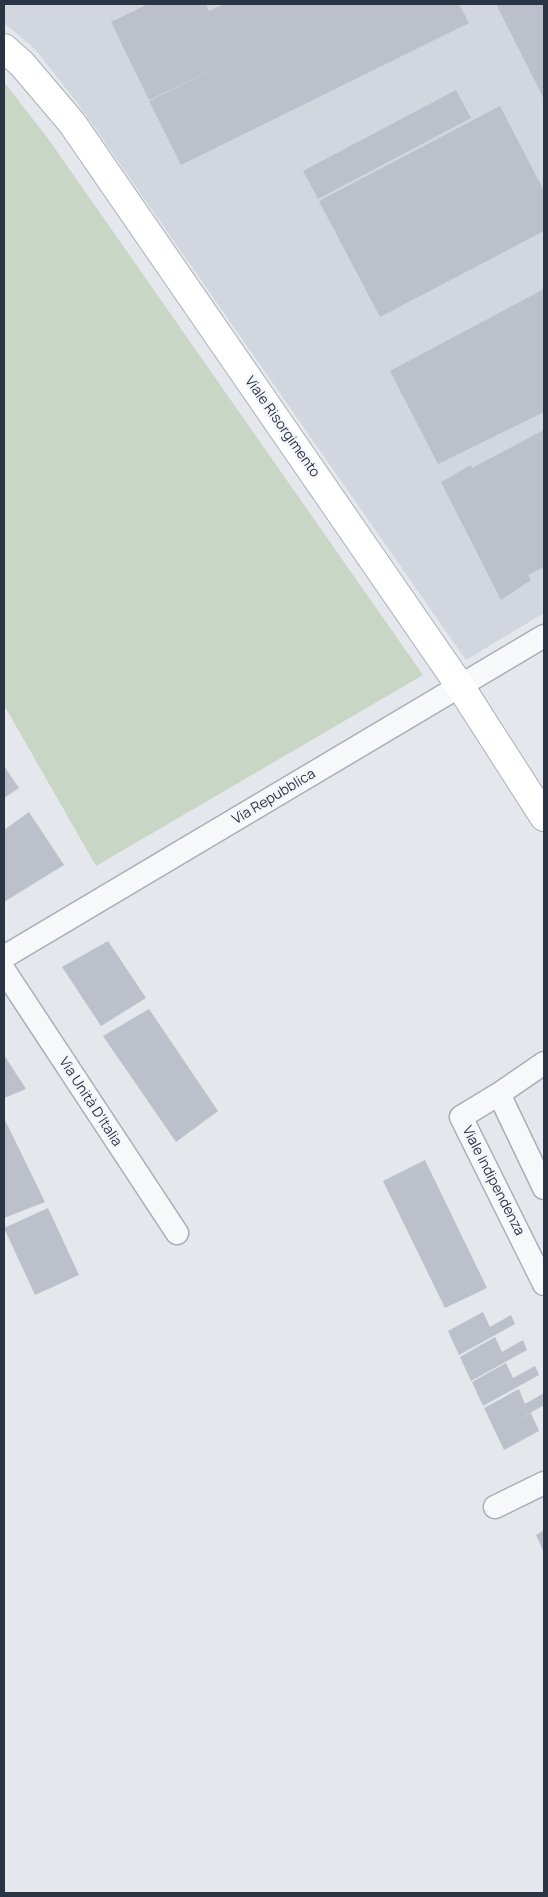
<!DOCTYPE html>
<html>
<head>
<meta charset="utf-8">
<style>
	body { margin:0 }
	#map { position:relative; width:548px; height:1897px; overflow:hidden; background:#e4e7ec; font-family:Manrope,sans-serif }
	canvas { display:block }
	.frame { position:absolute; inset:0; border:5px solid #2b3445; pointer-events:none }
</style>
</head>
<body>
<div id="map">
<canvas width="548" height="1897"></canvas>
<div class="frame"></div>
</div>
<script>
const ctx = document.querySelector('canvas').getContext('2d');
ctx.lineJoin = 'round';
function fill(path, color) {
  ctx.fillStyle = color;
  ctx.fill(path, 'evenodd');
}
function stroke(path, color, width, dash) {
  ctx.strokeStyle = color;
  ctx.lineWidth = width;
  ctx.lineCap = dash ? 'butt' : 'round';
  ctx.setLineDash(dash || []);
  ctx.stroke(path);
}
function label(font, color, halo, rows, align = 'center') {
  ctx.font = font + ' Manrope,sans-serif';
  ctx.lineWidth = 5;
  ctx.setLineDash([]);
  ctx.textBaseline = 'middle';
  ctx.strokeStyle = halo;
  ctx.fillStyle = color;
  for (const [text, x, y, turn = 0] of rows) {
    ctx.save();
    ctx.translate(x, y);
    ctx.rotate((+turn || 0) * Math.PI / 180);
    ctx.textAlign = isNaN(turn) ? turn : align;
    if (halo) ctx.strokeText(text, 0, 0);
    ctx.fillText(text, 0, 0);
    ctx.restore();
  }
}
const built = new Path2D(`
	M4,4H544V613L466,660L81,108L36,50L4,23Z`);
const green = new Path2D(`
	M4,82L49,140L423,675L96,866L4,705Z`);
const building = new Path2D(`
	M148,4H205L209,11L224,4H459L469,23L181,165L149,101L232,60L149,100L111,22Z
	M496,4H544V99Z
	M456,90L471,118L318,199L303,171Z
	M500,106L544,191V231L380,317L319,201Z
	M544,289V412L438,464L390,371Z
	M544,430V567L528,575L531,580L501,600L441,482L471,465L472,468Z
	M4,766L19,788L4,798Z
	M29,812L64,865L4,902V830Z
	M108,941L146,998L101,1026L62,967Z
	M149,1009L218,1111L176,1142L103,1036Z
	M4,1055L26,1089L4,1098Z
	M4,1118L45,1202L4,1218Z
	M425,1160L487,1288L445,1308L383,1181Z
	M48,1208L79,1275L35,1295L4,1228Z
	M483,1312L490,1327L511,1315L515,1324L459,1355L448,1331Z
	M495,1337L502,1352L523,1340L527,1350L471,1381L460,1357Z
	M506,1363L513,1378L535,1366L539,1375L483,1406L472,1382Z
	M519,1389L525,1404L544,1393V1405L513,1423L531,1413L539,1431L504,1450L484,1408Z
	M544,1530V1553L536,1535Z`);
const street = new Path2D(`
	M4,957L544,636
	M4,970L177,1233
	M499,1094L544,1063
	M544,1188L499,1094L461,1117L544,1284
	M495,1507L544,1483`);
const secondary = new Path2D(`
	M4,48L22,64L72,123L460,686L544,817`);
const streetNames = [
	["Viale Risorgimento",282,427,55],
	["Via Repubblica",274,797,-31],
	["Via Unità D'Italia",90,1102,57],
	["Viale Indipendenza",493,1181,63]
];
fill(built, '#d2d6de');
fill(green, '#c9d6c5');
fill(building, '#bbc0ca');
stroke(street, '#a9aeb7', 25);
stroke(secondary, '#a9aeb7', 30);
stroke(street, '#f7f8fa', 22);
stroke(secondary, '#fff', 28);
label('14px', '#2b3445', '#f4f6f9', streetNames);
</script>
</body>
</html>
